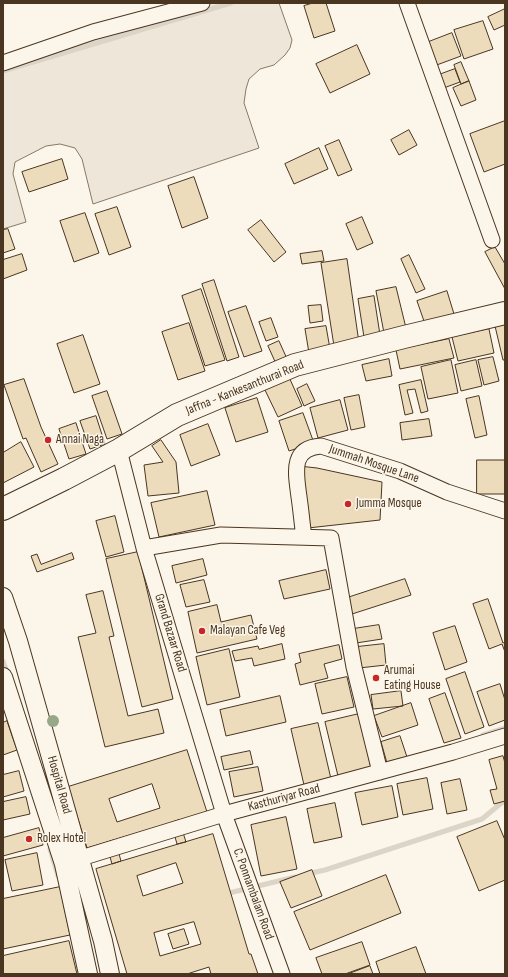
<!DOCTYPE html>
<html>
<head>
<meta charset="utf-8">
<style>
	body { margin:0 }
	#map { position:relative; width:508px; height:977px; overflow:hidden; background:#fbf6e9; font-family:"Sofia Sans Condensed",sans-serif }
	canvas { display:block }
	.frame { position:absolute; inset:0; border:4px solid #4a3520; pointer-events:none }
</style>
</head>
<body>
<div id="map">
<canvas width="508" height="977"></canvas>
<div class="frame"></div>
</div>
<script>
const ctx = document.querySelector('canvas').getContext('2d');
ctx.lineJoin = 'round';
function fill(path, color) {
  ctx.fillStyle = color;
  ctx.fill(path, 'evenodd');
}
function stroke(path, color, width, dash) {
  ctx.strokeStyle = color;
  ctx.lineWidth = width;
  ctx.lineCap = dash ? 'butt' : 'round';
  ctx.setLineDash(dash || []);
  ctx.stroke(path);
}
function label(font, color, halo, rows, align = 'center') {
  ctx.font = font + ' "Sofia Sans Condensed",sans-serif';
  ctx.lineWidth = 3;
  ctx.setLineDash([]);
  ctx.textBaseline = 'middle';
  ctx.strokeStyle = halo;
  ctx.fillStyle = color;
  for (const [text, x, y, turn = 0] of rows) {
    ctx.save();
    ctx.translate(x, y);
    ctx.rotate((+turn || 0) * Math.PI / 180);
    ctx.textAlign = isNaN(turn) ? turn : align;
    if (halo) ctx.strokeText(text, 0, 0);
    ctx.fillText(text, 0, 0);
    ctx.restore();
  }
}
const green = new Path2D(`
	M202,3H279L292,40L290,48L285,55L274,65L260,69L249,79L246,89L244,103L259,148L93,204L82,159L75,148L60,144L46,146L15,162L13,174L26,222L3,229V63Z`);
const stream = new Path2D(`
	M3,71L231,3
	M3,661L8,675
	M483,735L505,728
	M50,849L58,876
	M307,874L325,870L482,819L505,800
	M225,894L295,877`);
const building = new Path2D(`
	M313,3H326L335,31L314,38L304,6Z
	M505,9V25L494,30L488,17Z
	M483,21L493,49L464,59L454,30Z
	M452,33L461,56L434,66L426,43Z
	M357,45L370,74L330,93L316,64Z
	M461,62L469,81L461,84L454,65Z
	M455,69L460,82L441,89L436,76Z
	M469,81L476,100L461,106L453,88Z
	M505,121V164L484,172L470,134Z
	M409,130L417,145L399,155L391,140Z
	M339,140L352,170L338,176L325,146Z
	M319,148L328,169L294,184L285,164Z
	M62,159L68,179L29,192L22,172Z
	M194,177L208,218L182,228L168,186Z
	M117,207L131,247L109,255L95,214Z
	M85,213L99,253L74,262L60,221Z
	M362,217L373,243L357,250L346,224Z
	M261,220L286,252L274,262L248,230Z
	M8,229L15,249L3,253V230Z
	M495,247L505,264V289L485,252Z
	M322,251L324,261L302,264L300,254Z
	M22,254L27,270L3,279V260Z
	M409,255L425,289L416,293L401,259Z
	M347,259L359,343L334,346L321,263Z
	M214,280L239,357L227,361L202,284Z
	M396,287L406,328L384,333L376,291Z
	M201,289L225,360L205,366L182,296Z
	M447,291L454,314L425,324L417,301Z
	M374,296L380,335L364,337L358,299Z
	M321,305L323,321L310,323L308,306Z
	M246,306L262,351L244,357L228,312Z
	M271,318L278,337L266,341L259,322Z
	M189,323L205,371L178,380L162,332Z
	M505,324V360H503L495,326Z
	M326,326L330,349L309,353L305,329Z
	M489,329L494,353L458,361L452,337Z
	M83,335L100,384L74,393L57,344Z
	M449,339L454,358L400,369L396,350Z
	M279,341L288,361L277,366L268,346Z
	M493,357L499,381L484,385L478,360Z
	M389,359L392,376L366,381L362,365Z
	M451,360L458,393L428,399L421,367Z
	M476,360L482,386L461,391L455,365Z
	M289,377L302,406L278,417L264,388Z
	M24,379L41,427L58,464L41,472L26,438L23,439L4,385Z
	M421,380L428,411L421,413L415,389L407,390L413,413L405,415L399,385Z
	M307,384L315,401L304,406L297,389Z
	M107,391L122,434L107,439L92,396Z
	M359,395L365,427L351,430L344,398Z
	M479,396L487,435L475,438L466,399Z
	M257,398L268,432L236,442L225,408Z
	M340,400L348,430L318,438L310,408Z
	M303,413L314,443L289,451L279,421Z
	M96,416L105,444L90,449L80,421Z
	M429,419L432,436L402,440L400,423Z
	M76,423L86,454L69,459L59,429Z
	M208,424L220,455L191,466L180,435Z
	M161,440L176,462L179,493L148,496L144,465L163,462L152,446Z
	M21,442L34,467L3,483V453Z
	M477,460H505V494H477Z
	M299,466L317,468L382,482L380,520L308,528Z
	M207,491L215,525L159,537L151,503Z
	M115,516L124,552L106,557L96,521Z
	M138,552L173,699L142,707L106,559Z
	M72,553L74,559L37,572L31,556L37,554L41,564Z
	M203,559L207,575L176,583L172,566Z
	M326,570L330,589L284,599L279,581Z
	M405,579L411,595L352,614L347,598Z
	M204,580L210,602L186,607L180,585Z
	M103,591L114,636L109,637L128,716L158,709L164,733L105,747L78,637L96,633L86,595Z
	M488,599L503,643L505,642V652L502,644L489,649L473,604Z
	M217,605L221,622L251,615L257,639L197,653L188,612Z
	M379,625L382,639L356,643L353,629Z
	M455,626L467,662L445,670L433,633Z
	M282,644L285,659L254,666L252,658L235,661L232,651L258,646L259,649Z
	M384,644L386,665L359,668L357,647Z
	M339,645L342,659L324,664L328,678L300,685L295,664L301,662L299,654Z
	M229,649L240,697L207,705L196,657Z
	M465,672L484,727L465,734L446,679Z
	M347,677L354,707L322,714L315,684Z
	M500,684L505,700V720L489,726L477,692Z
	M401,691L403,706L373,709L371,695Z
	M445,693L461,738L444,743L429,699Z
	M280,696L286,722L226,736L220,710Z
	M411,703L418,725L382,737L374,716Z
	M359,714L371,768L338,776L325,722Z
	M7,721L17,750L3,755V723Z
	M318,723L331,779L304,785L291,729Z
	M400,736L407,757L387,763L381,742Z
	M187,750L207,812L87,848L68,787ZM152,784L160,808L117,822L109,799Z
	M250,751L253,764L224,770L221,757Z
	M503,756L505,763V801L494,804L490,790L497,789L489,760Z
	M258,767L263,791L234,797L229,772Z
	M19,771L24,791L3,797V775Z
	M427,778L433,809L403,815L397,784Z
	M460,779L467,810L447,814L441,783Z
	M392,786L398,817L362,825L355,793Z
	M26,797L30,814L3,820V802Z
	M335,803L342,837L314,843L307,809Z
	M286,817L297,869L261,876L251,825Z
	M179,820L186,842L177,844L171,823Z
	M497,821L505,840V880L479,891L457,837Z
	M39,828L43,845L3,856V838Z
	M213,834L249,954H251L258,974H211L209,967L187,974H127L96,869ZM176,863L183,883L143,896L137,876ZM194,922L201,944L160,956L154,933Z
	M115,840L121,861L112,864L106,843Z
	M37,853L43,885L12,891L5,860Z
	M312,870L322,896L291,908L280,882Z
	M386,875L401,913L310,950L294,912Z
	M60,887L70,935L3,949V899Z
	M184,929L189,944L173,949L168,934Z
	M69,941L77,974H3V956Z
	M362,942L370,965L345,974H322L316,958Z
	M416,947L426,974H380L376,962Z
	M370,966L373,974H348Z`);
const minor = new Path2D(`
	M407,3L492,240
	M3,63L93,32L202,3
	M119,450L144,548L224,814L282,974
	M304,537C302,524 301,510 299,497C296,473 290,448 321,446L400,471L447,492L505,511
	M144,548L221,535L331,538L354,667L380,772
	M68,862L224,814L453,752L505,736`);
const tertiary = new Path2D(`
	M3,597L18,641L103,941L110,974
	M3,677L64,864L88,974`);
const primary = new Path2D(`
	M3,509L64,479L119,450L177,415L295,365L404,337L505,313`);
const trees = [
	[53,721]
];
const markers = [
	[48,440,4,"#c62828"],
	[348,504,4,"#c62828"],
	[202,631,4,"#c62828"],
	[376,678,4,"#c62828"],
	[29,839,4,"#c62828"]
];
const streetNames = [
	["Jaffna - Kankesanthurai Road",245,388,-22],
	["Jummah Mosque Lane",374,464,19],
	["Grand Bazaar Road",170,633,73],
	["Hospital Road",59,785,74],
	["Kasthuriyar Road",284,798,-15],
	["C. Ponnambalam Road",253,894,70]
];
const poiNames = [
	["Annai Naga",56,440],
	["Jumma Mosque",356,504],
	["Malayan Cafe Veg",210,631],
	["Arumai",384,671],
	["Eating House",384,686],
	["Rolex Hotel",37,839]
];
fill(green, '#ede6d9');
stroke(green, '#887966', 1);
stroke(stream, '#dcd4c6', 5);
fill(building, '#ecdcbc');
stroke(building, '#4a3520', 1);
stroke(minor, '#4a3520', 17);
stroke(tertiary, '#4a3520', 20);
stroke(primary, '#4a3520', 24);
stroke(minor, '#fbf6e9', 15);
stroke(tertiary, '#fbf6e9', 18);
stroke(primary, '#fbf6e9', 22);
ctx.fillStyle = '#96a887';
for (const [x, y] of trees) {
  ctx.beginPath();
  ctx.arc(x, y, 6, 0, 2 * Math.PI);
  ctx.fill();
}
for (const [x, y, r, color] of markers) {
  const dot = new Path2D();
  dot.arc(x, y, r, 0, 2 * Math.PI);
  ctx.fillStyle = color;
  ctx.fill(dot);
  stroke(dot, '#fbf6e9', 1.5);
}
label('13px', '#4a3520', '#fbf6e9', streetNames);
label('13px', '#4a3520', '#fbf6e9', poiNames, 'left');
</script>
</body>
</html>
